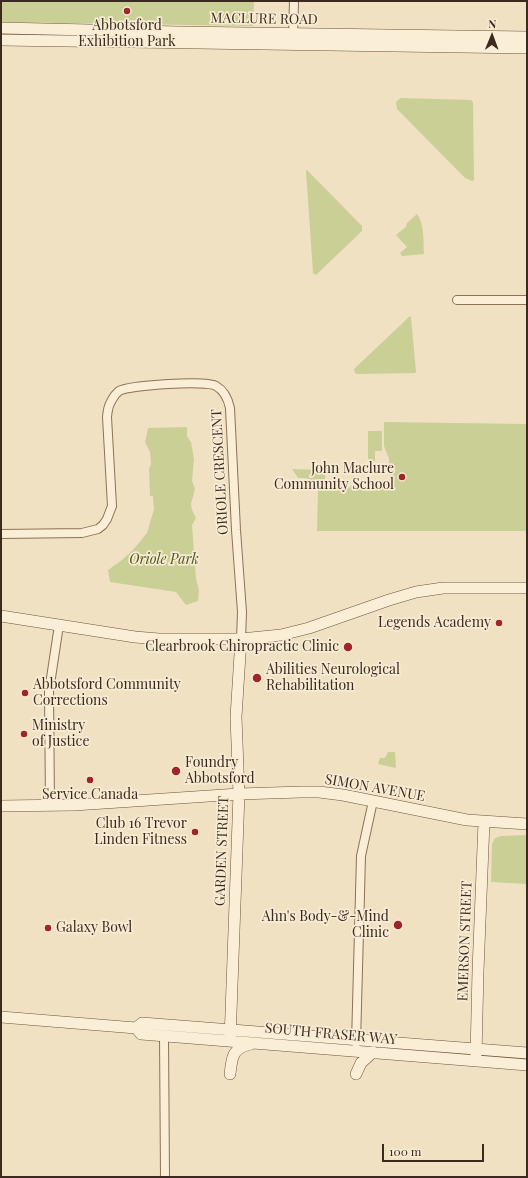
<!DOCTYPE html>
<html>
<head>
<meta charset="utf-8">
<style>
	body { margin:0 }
	#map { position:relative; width:528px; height:1178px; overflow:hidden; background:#f0e1c3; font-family:"Playfair Display",serif }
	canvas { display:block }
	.frame { position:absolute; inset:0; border:2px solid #3b2a1d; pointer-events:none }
	.north { position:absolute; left:472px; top:16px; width:40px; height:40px; -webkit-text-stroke:3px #f7ebd3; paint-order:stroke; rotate:1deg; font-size:11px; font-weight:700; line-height:16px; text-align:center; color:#3b2a1d }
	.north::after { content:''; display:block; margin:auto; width:14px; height:18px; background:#3b2a1d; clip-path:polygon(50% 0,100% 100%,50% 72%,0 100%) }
	.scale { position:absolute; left:382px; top:1144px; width:102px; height:18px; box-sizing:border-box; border:2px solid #3b2a1d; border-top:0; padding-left:5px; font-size:12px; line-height:14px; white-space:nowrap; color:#3b2a1d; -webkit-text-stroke:3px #f7ebd3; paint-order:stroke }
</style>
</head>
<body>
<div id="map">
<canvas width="528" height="1178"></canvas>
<div class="frame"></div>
<div class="north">N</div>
<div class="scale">100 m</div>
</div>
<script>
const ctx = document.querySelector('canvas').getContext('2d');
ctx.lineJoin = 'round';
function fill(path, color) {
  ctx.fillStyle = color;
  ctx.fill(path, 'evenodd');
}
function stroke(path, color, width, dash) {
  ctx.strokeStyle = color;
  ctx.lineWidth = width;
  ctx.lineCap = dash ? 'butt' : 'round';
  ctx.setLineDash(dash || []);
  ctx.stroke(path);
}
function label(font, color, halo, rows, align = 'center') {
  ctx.font = font + ' "Playfair Display",serif';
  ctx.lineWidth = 3.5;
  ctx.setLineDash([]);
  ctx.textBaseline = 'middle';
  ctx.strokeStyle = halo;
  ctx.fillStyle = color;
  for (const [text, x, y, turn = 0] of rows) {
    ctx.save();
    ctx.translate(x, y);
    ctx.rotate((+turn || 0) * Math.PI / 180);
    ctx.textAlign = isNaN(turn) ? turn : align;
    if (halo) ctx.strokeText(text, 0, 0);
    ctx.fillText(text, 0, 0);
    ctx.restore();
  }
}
const green = new Path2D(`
	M1,1H254L253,26L1,22Z
	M401,98L471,100L473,102L474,180L472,181L465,178L397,109L396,102L398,100Z
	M307,170L362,226V231L316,275L313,273L306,171Z
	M417,214C425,225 423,241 424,254L402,256L400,253L407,247L396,235L406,227L407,223Z
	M410,316L411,317L416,372L415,373L357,374L355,373L354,369Z
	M384,422L527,424V531H317L318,487C312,478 309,478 298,478L292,469L325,470V483L330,488H334L338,484L341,483L344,488H349L353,483H355L359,487L364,488L367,483H371L375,487H379L383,483H387L389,481V459L384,446Z
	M187,427V436L191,442L194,459L192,481L195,489L191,504L192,510L196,518L192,525L196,579L199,590L198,601L186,605L176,592L110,582L108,570L122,560L133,550L147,533L154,509L153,496H150L149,469L151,464L150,452L145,442L148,428Z
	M368,431H382V451H375V461H368Z
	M388,752H395L396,768L378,764L380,758H385Z
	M527,835V884L491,882L492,844L495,838L501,836Z`);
const street = new Path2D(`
	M293,38L294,1
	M457,300H527
	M1,534L82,533L98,529L103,525L107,519L112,506L107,417C108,407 109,404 115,395C116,394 118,392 119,391C129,385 208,380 216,386C225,391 228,399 230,408L236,530L242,612L241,639
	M50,806L49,691L59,625
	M164,1036L165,1177
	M356,1043L361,856L373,801`);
const secondary = new Path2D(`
	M1,28L179,32L527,37
	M1,40L527,48
	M1,616L135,637L159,639H241L281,635L309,628L389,600L416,592L443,588H527
	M1,806L74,805L239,794L301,792H319L343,795L467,820L527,824
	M1,1017L136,1028L142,1023L527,1053
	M136,1028L141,1034L527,1065
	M230,1040L239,794L236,717L241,639
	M476,1055L478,971L484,822
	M230,1074C232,1057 232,1048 251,1044
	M356,1074L361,1063L373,1052`);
const markers = [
	[127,11,4,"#9e252a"],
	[402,477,4,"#9e252a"],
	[499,623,4,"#9e252a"],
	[348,647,5,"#9e252a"],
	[257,678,5,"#9e252a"],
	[25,693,4,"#9e252a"],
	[24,734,4,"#9e252a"],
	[176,771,5,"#9e252a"],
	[90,780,4,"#9e252a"],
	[195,832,4,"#9e252a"],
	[398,925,5,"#9e252a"],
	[48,928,4,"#9e252a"]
];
const streetNames = [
	["MACLURE ROAD",264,19,1],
	["ORIOLE CRESCENT",220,472,-93],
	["SIMON AVENUE",375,788,10],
	["GARDEN STREET",222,851,-88],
	["EMERSON STREET",465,941,-88],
	["SOUTH FRASER WAY",331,1034,5]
];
const poiNames = [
	["Abbotsford",127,26,"center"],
	["Exhibition Park",127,42,"center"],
	["John Maclure",394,469],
	["Community School",394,485],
	["Legends Academy",491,623],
	["Clearbrook Chiropractic Clinic",339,647],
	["Abilities Neurological",266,670,"left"],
	["Rehabilitation",266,686,"left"],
	["Abbotsford Community",33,685,"left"],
	["Corrections",33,701,"left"],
	["Ministry",32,726,"left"],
	["of Justice",32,742,"left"],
	["Foundry",185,763,"left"],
	["Abbotsford",185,779,"left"],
	["Service Canada",90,795,"center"],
	["Club 16 Trevor",187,824],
	["Linden Fitness",187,840],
	["Ahn's Body-&-Mind",389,917],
	["Clinic",389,933],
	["Galaxy Bowl",56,928,"left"]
];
const parkNames = [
	["Oriole Park",164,560]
];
fill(green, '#cacf96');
stroke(street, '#8b7258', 10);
stroke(secondary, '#6d533c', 12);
stroke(street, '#faeed6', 8);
stroke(secondary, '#faeed6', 11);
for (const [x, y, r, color] of markers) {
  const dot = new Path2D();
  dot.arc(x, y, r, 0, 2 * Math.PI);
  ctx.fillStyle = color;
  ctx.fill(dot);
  stroke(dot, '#f7ebd3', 1.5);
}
label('14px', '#3b2a1d', '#f7ebd3', streetNames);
label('14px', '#3b2a1d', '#f7ebd3', poiNames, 'right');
label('italic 14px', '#4d5823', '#f7ebd3', parkNames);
</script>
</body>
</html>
